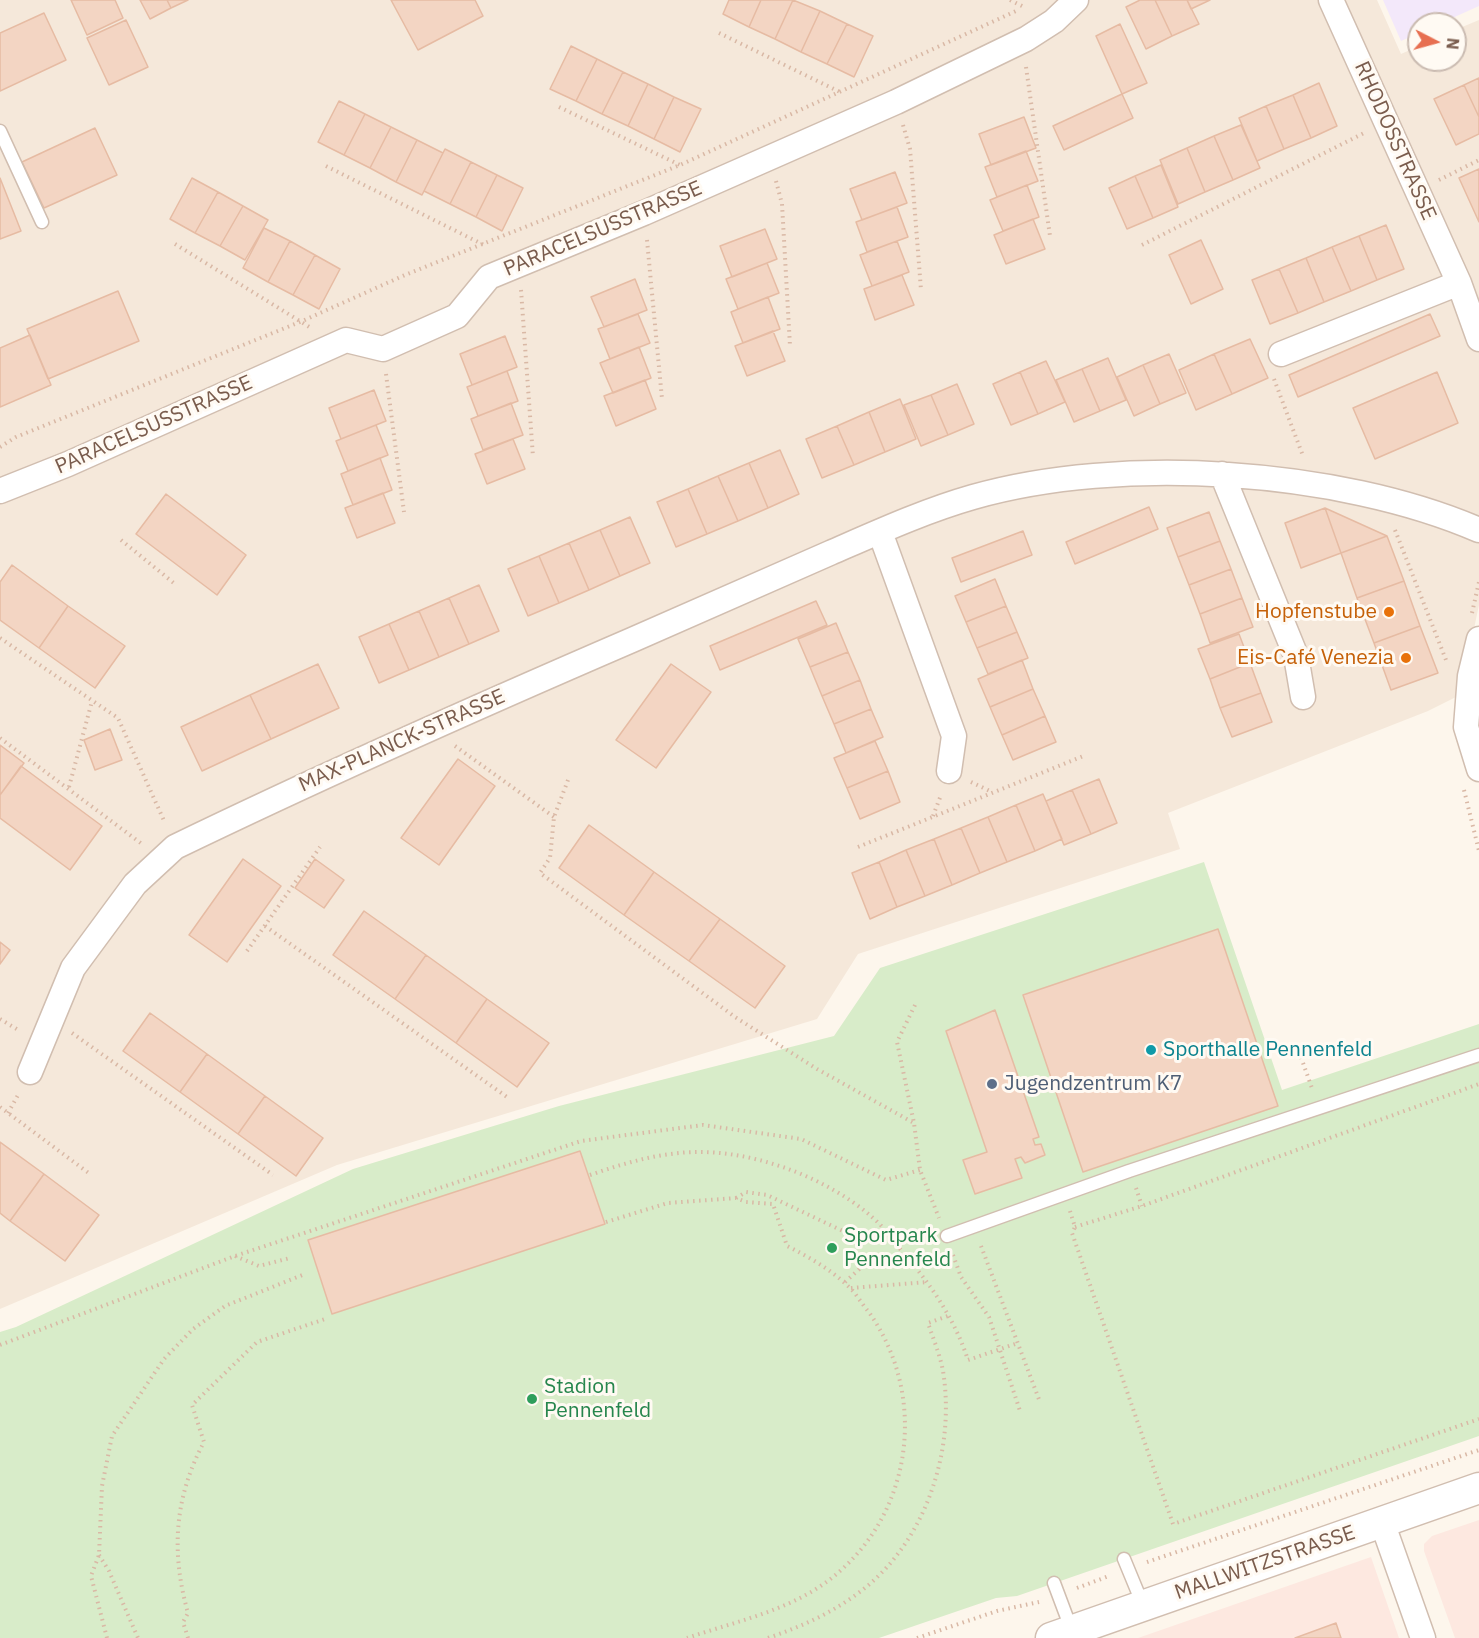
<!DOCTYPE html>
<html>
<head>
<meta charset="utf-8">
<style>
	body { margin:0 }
	#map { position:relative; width:1479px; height:1638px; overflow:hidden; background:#fdf6ec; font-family:"IBM Plex Sans",sans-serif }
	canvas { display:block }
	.north { position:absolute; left:1407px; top:12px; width:60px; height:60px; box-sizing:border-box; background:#fffaf3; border:2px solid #cabbb1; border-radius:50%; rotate:96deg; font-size:16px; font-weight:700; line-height:24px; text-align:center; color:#7a5c4d }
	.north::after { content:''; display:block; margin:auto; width:21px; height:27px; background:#e76f51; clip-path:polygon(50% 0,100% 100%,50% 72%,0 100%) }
</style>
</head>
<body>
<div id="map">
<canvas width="1479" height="1638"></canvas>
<div class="north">N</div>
</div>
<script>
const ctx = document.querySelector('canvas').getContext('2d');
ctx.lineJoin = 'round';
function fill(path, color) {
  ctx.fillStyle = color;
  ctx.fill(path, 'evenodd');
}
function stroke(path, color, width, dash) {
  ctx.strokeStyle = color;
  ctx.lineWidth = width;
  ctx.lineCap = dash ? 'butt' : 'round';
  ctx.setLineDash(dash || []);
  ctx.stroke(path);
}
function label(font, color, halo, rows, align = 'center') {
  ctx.font = font + ' "IBM Plex Sans",sans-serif';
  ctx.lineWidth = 6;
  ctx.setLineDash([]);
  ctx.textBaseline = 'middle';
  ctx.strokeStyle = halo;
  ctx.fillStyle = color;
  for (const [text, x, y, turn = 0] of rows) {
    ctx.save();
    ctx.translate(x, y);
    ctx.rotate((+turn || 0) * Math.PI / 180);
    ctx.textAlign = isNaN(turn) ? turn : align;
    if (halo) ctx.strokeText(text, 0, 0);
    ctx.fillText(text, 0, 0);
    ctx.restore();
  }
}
const residential = new Path2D(`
	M0,0H1377L1401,54L1419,46V60H1455V30L1479,20V605L1460,695L1428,711L1168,813L1180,849L858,954L817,1019L337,1165L0,1309Z`);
const commercial = new Path2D(`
	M1479,1520V1638H1455L1424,1551V1544L1432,1536Z
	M1371,1557L1399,1638H1138Z`);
const education = new Path2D(`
	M1383,0H1479V6L1439,24H1419V33L1401,41Z`);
const green = new Path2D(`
	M1204,862L1282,1090L1479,1024V1436L1017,1596L996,1598L879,1638H0V1332L16,1327L353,1169L559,1106L834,1036L880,968Z`);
const building = new Path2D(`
	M71,0H115L123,18L87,35Z
	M140,0H167L171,8L150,19Z
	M167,0H188L171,8Z
	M391,0H475L483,16L418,50Z
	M729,0H761L749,27L723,14Z
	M761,0H793L775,39L749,27Z
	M793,0L820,11L801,52L775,39Z
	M1140,0H1155L1172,36L1146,49L1126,7Z
	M1155,0H1187L1199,24L1172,36Z
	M1187,0H1210L1191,9Z
	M820,11L847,24L827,64L801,52Z
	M44,13L66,60L0,91V33Z
	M126,20L148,67L109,85L87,38Z
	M847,24L873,36L854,77L827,64Z
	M1120,24L1147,83L1122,94L1096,36Z
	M571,46L597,59L576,101L550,89Z
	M597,59L623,72L602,114L576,101Z
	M623,72L648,84L628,126L602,114Z
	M1479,78V117L1464,85Z
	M1319,83L1337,126L1311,138L1293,95Z
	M648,84L674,97L654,139L628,126Z
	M1464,85L1479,117V134L1456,145L1434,99Z
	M1122,94L1133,118L1064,150L1053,126Z
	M1293,95L1311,138L1284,149L1266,106Z
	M674,97L701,109L680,152L654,139Z
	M339,101L365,114L344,155L318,142Z
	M1266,106L1284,149L1257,161L1239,118Z
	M365,114L391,127L370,168L344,155Z
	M1024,117L1036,148L991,165L979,134Z
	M1241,125L1260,168L1233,180L1214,136Z
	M391,127L417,140L396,182L370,168Z
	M95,128L117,175L44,208L22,162Z
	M1214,136L1233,180L1205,192L1187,148Z
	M417,140L443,153L422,195L396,182Z
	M1187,148L1205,192L1178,204L1160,160Z
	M445,149L471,162L450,204L424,191Z
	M1026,151L1038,181L997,197L985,167Z
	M471,162L497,175L476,217L450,204Z
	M1161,165L1178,207L1153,218L1135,176Z
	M1479,169V222L1459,178Z
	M895,172L907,203L862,220L850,189Z
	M497,175L523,188L502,231L476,217Z
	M1135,176L1153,218L1127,229L1109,188Z
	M0,178L21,231L0,239Z
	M192,178L218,192L195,233L170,219Z
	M1027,185L1039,217L1003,231L990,200Z
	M218,192L243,206L220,246L195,233Z
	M243,206L268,220L245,260L220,246Z
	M897,207L908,237L867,252L856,222Z
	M1033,219L1045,249L1006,264L994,235Z
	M1386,225L1404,269L1377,280L1359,236Z
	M264,228L290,241L268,282L243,268Z
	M765,229L777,259L732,277L720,246Z
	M1359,236L1377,280L1351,291L1332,247Z
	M1201,240L1223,289L1191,304L1169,255Z
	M290,241L315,255L293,295L268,282Z
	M897,241L909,272L872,286L860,255Z
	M1332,247L1351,291L1324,302L1306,258Z
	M315,255L340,269L319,309L293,295Z
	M1306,258L1324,302L1298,313L1279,269Z
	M767,263L779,293L738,309L726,279Z
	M1279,269L1298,313L1270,324L1252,280Z
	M902,275L914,305L875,320L864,289Z
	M635,279L647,310L604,327L591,297Z
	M118,291L139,341L48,379L27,329Z
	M768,297L780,329L743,343L731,312Z
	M638,314L650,343L610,359L598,329Z
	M1430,314L1440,336L1298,397L1289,375Z
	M773,331L785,361L747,376L735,346Z
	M30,335L51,385L0,407V348Z
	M505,336L517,367L472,385L460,354Z
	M1250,339L1268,378L1232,394L1214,354Z
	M639,347L651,378L613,393L600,363Z
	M1169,354L1186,393L1160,404L1143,365Z
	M1214,354L1232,394L1196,410L1179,370Z
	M1108,358L1126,400L1100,411L1082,369Z
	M1046,361L1065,402L1038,414L1020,372Z
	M1143,365L1160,404L1134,416L1117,377Z
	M1082,369L1100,411L1074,422L1056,380Z
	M507,371L518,401L478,416L467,387Z
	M1020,372L1038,414L1011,425L993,384Z
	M1437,372L1458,423L1375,459L1353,408Z
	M645,380L656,409L616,426L604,396Z
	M957,384L974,424L948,435L931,395Z
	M374,390L386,421L341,439L329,408Z
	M931,395L948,435L921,446L904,405Z
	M900,399L916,439L885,452L869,412Z
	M511,403L523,435L483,450L471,419Z
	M869,412L885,452L854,465L837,426Z
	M376,425L388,455L348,471L336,441Z
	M837,426L854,465L822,478L806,439Z
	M513,439L525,469L487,484L475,454Z
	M780,450L799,494L768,508L749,463Z
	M380,458L392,490L353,505L341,474Z
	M749,463L768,508L738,521L718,476Z
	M718,476L738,521L707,534L688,489Z
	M688,489L707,534L676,547L657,502Z
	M383,493L395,523L357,538L345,508Z
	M166,494L246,555L217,595L136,534Z
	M1149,507L1158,529L1075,564L1066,542Z
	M1325,508L1341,553L1301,568L1285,523Z
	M1325,508L1387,536L1341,553Z
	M1209,512L1220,541L1178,557L1167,528Z
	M630,517L650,563L620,576L600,530Z
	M600,530L620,576L589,590L569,543Z
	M1023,531L1032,555L961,582L952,558Z
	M1387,536L1404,581L1357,598L1341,553Z
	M1220,541L1231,569L1189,585L1178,557Z
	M569,543L589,590L559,603L539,556Z
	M539,556L559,603L528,616L508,569Z
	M12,565L68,606L39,648L0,620V582Z
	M1231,569L1242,598L1200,614L1189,585Z
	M995,579L1006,606L966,622L955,596Z
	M1404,581L1420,626L1374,643L1357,598Z
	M479,585L499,631L469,644L449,598Z
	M449,598L469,644L439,657L419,611Z
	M1242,598L1253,627L1210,643L1200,614Z
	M816,601L827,625L720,670L710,646Z
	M68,606L125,646L95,688L39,648Z
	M1006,606L1017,632L977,648L966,622Z
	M419,611L439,657L409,670L389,624Z
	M836,623L848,652L810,667L798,639Z
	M389,624L409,670L379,683L359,637Z
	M1420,626L1438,673L1391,690L1374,643Z
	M1017,632L1028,658L988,674L977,648Z
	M1239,634L1250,663L1210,679L1198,649Z
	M848,652L860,680L822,696L810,667Z
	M1022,660L1033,689L990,707L978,679Z
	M1250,663L1261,693L1220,708L1210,679Z
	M318,664L339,708L271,739L250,695Z
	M671,664L711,692L656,768L616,740Z
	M860,680L871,709L834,724L822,696Z
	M1033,689L1045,716L1002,735L990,707Z
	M1261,693L1272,722L1232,737L1220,708Z
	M250,695L271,739L202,771L181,727Z
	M871,709L883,737L846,753L834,724Z
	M1045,716L1056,742L1013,760L1002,735Z
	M110,729L122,760L95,770L84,740Z
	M875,741L888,771L847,788L834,758Z
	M0,745L24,763L0,795Z
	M458,759L495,786L439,865L401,838Z
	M21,766L102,826L70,870L0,818V795Z
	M888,771L900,802L860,819L847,788Z
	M1099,779L1117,823L1091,834L1072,790Z
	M1072,790L1091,834L1064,845L1046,801Z
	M1043,794L1062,839L1035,851L1016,805Z
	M1016,805L1035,851L1007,862L988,817Z
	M988,817L1007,862L980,873L961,828Z
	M589,825L654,872L624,915L559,868Z
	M961,828L980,873L952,885L934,839Z
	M934,839L952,885L925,896L906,850Z
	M906,850L925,896L897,907L879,862Z
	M243,859L281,886L227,962L189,935Z
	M315,859L344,880L324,908L295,888Z
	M879,862L897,907L870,919L852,873Z
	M654,872L720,919L689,961L624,915Z
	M364,911L426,955L395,999L333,955Z
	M720,919L785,966L755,1008L689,961Z
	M1218,929L1278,1106L1083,1172L1023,995Z
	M0,942L10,950L0,964Z
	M426,955L487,999L456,1043L395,999Z
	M487,999L549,1043L517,1087L456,1043Z
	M995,1010L1039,1137L1033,1139L1035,1145L1041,1144L1045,1155L1025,1163L1021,1157L1015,1159L1022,1178L975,1194L963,1160L987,1152L946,1031Z
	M150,1013L207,1054L180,1092L123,1051Z
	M207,1054L265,1096L238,1134L180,1092Z
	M265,1096L323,1138L296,1176L238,1134Z
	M0,1142L44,1174L10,1221L0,1213Z
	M580,1151L605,1224L332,1314L308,1240Z
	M44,1174L99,1215L65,1261L10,1221Z
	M1336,1623L1341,1638H1295Z`);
const path = new Path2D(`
	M1010,0L1026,8
	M719,33L840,92
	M1026,67L1050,236
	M559,107L680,165
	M903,125L910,149L921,290
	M326,166L486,246
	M1439,180L1479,160
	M776,181L782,204L790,346
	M647,240L662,399
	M175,244L311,328
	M1142,245L1364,133
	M521,290L533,457
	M386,374L404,512
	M1274,379L1303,456
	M0,447L16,437L300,322L405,275L680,165L1016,11
	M1395,530L1446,660
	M121,540L175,584
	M1472,613L1479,582
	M0,638L118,718L165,823
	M0,738L142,844
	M455,746L554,817
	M568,780L554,817L550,858L540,873L735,1017L817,1069L914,1123
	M971,782L992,792
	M69,787L92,701
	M1464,790L1479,851
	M933,816L941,795
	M858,847L1086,755
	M265,926L507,1097
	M247,951L320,847
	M915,1005L897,1042L914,1123L920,1170L939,1218
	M0,1019L20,1031
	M72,1033L273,1175
	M1297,1046L1313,1091
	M0,1107L90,1174
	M8,1113L18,1095
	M590,1175C619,1165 648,1156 679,1153C743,1146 824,1175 872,1217C885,1228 895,1243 905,1255C932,1286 955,1320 968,1360L1018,1343
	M1136,1188L1142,1206
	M736,1198L746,1192L767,1195L864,1241L880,1226
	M1070,1211L1075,1227L1072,1233L1173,1524L1479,1419
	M606,1222L668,1203L736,1198L746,1202L773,1204L787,1246C809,1257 830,1269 848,1286C856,1293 861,1303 868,1311C926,1391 915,1505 840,1571C798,1609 740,1620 687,1638
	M1075,1227L1142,1206L1479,1084
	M981,1246L1040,1402
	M953,1255L961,1277L989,1317L1020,1411
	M235,1256L259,1266L290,1258
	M845,1282L876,1254
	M851,1288L928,1282
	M0,1345L235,1256L581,1141L703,1125L801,1139L886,1180L920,1170
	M99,1555L109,1571L138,1638
	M1147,1562L1479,1450
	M1077,1588L1109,1576
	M107,1638L91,1576L99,1555L102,1486L112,1436L164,1359L193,1329L225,1306L305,1274
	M188,1638L183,1622L188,1613C171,1553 174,1498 204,1442L192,1405L257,1342L328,1318
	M768,1638C800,1627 830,1614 857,1594C925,1545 956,1451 943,1371C940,1355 933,1338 928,1323L948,1316
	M917,1638L997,1611L1039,1602`);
const service = new Path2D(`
	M0,131L42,222
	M947,1236L1129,1171L1479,1055
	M1124,1559L1143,1605
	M1054,1583L1072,1631`);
const minor = new Path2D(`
	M1331,0L1459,283L1479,339
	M1281,354L1459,283
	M1222,474L1296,656L1303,697
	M0,491L68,464L346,340L383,349L457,316L489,277L644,213L896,102L1026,39L1054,21L1076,0
	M880,532L954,736L949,771
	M1479,639L1470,676L1466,727L1479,769
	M30,1072L73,968L135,884L175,847C326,774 479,706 632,640C698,611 764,582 830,553C876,533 924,511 973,497C1120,455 1338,469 1479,530
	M1382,1522L1423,1638`);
const tertiary = new Path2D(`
	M1051,1638L1479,1488`);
const markers = [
	[1389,612,6,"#e8710a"],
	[1406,658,6,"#e8710a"],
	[1151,1050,6,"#0f9aa8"],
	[992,1084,6,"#5c6f8a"],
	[832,1248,6,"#2e9e5b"],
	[532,1399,6,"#2e9e5b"]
];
const streetNames = [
	["RHODOSSTRASSE",1395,141,66],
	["PARACELSUSSTRASSE",603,229,-23],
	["PARACELSUSSTRASSE",154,425,-24],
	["MAX-PLANCK-STRASSE",402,741,-24],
	["MALLWITZSTRASSE",1265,1563,-19]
];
const foodNames = [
	["Hopfenstube",1377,612],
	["Eis-Café Venezia",1394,658]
];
const cultureNames = [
	["Sporthalle Pennenfeld",1163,1050]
];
const serviceNames = [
	["Jugendzentrum K7",1004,1084]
];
const leisureNames = [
	["Sportpark",844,1236],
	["Pennenfeld",844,1260],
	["Stadion",544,1387],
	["Pennenfeld",544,1411]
];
fill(residential, '#f5e8da');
fill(commercial, '#fde8e0');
fill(education, '#f3e8fa');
fill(green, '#d8ecc9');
fill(building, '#f3d5c3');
stroke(building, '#e6bba3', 1.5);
stroke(service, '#d1beb0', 15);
stroke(minor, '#d1beb0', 27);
stroke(tertiary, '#d1beb0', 33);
stroke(path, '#d9b8a5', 4, [1.5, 4.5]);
stroke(service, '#fff', 12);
stroke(minor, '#fff', 24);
stroke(tertiary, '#fff', 30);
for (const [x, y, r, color] of markers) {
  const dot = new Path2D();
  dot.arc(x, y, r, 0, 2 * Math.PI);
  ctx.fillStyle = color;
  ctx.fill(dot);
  stroke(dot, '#fffaf3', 2);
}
label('21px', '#7a5c4d', '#fffaf3', streetNames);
label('21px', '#c56008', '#fffaf3', foodNames, 'right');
label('21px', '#0d838f', '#fffaf3', cultureNames, 'left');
label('21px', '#4e5e75', '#fffaf3', serviceNames, 'left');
label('21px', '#27864d', '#fffaf3', leisureNames, 'left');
</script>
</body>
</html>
